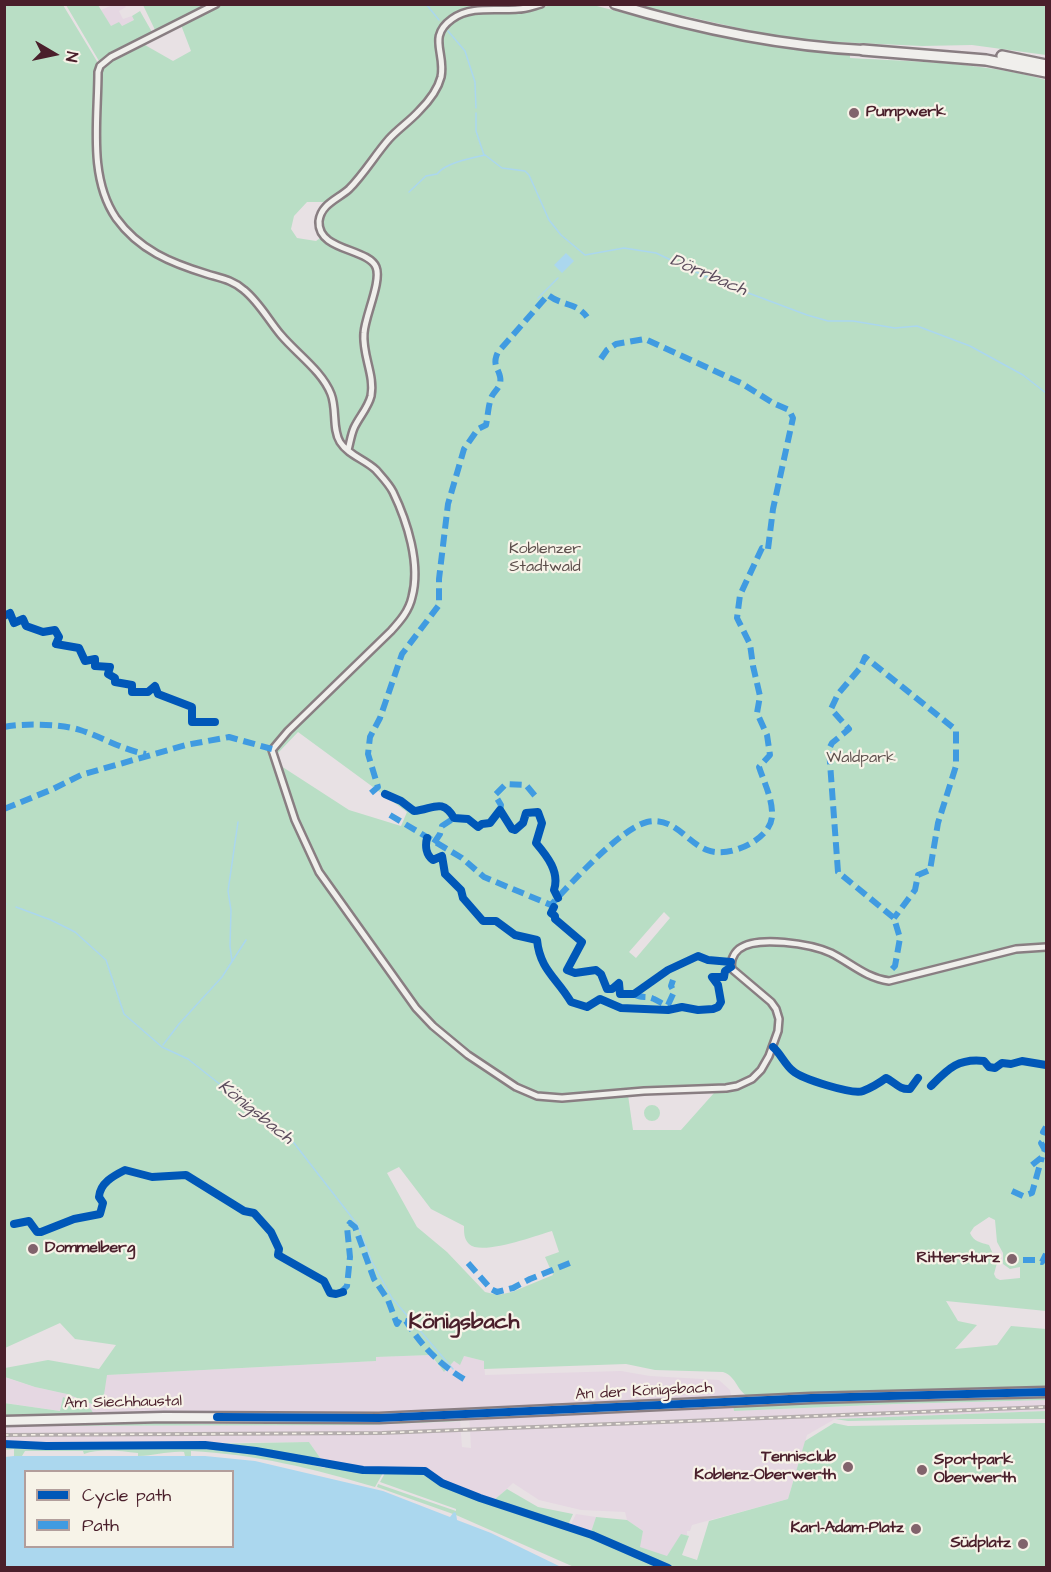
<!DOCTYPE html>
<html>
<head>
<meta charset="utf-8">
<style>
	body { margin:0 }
	#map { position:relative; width:1051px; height:1572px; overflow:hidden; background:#e8e1e4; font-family:"Architects Daughter",sans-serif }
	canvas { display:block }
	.frame { position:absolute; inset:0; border:6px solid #4a1f2b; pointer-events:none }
	.legend { position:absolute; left:24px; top:1470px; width:210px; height:78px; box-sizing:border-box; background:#f7f3e8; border:2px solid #b29e9c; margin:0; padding:8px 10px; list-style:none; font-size:18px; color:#4a1f2b }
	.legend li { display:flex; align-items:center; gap:12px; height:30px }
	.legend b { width:30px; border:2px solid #b29e9c }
	.north { position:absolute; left:24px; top:24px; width:60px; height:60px; -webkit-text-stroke:4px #f7f3e8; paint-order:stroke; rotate:99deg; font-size:16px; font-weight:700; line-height:24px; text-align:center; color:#4a1f2b }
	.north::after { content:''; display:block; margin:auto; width:21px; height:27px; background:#4a1f2b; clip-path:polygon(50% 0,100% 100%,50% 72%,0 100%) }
</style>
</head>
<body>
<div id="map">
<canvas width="1051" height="1572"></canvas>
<div class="frame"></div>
<ul class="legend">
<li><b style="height:8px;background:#0057b8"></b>Cycle path</li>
<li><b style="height:8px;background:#409be1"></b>Path</li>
</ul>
<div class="north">N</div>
</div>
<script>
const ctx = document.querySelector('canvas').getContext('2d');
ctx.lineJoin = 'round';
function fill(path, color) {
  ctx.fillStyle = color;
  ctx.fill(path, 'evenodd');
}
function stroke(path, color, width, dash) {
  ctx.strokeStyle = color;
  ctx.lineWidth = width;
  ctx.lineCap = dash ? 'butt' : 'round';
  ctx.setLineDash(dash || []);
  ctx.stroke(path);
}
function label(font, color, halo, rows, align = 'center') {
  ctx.font = font + ' "Architects Daughter",sans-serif';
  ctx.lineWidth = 4.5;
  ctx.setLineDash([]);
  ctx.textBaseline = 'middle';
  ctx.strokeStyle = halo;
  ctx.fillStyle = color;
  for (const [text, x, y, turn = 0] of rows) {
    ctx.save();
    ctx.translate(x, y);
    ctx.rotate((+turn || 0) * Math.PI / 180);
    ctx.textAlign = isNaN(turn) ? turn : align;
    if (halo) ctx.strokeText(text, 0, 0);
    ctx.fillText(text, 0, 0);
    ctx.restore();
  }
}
const built = new Path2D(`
	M113,5H124L126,7L119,11L123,19L132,16L134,20L122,26L111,27L101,10Z
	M431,1355L441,1369L464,1356L484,1361L485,1375L621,1371L650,1376L719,1380L730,1390L734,1411L896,1404L1046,1400V1411L835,1419L807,1435L788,1499L692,1525L690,1531H687V1535H681L667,1557L639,1547L643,1531L627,1520L625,1512L581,1510L539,1500L513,1483L495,1500L443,1481L426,1469H369L323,1462L309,1442L55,1444L5,1442V1426L368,1425L460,1421L462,1447L471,1448L469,1410L307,1415L179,1411L94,1417L91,1409L63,1398L60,1411L5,1403L4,1377L35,1387L67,1394L101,1408L106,1375L376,1361V1357Z
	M576,1514L596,1517L591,1532L570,1526Z`);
const green = new Path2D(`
	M543,4L544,7L554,4H589L706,34L764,45L850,55V58C916,62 983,62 1046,80V1311L946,1301L958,1321L977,1325L955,1349L997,1345L1011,1326L1046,1329V1388L752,1398C736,1393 738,1377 723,1372L655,1370L626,1364L484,1369V1361L464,1356L460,1365L454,1361L444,1372L431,1355L376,1357V1361L107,1375L102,1408L67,1394L35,1387L5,1377V1368L48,1360L99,1369L116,1345L75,1339L60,1323L5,1348V5H63L98,63L156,32L143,5ZM181,25L191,51L173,61L145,45ZM307,202H326L321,209L323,236L316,241L297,238L291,229L294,216ZM298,732L407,812L401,826L349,810L281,766L277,754ZM664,912L670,918L636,958L629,952ZM714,1093L681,1130H633L628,1095ZM399,1167L431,1209L464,1226C464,1233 464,1239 469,1244C481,1256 535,1236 552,1231L559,1252L545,1257L553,1275L512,1292L498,1295L485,1292L447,1252L417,1227L387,1173ZM989,1217L995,1220L997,1242L1003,1253V1264L1010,1269L1020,1267V1278L1000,1280L996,1278L994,1274L997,1263L989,1245C980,1242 974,1242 970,1233L974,1227Z
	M66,5H98L111,26L119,22L122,26L134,20L132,16L140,11L152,32L99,61Z
	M635,5H1046V55L972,45L922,46L814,41L761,33Z
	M644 1113a8 8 0 1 1 16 0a8 8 0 1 1-16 0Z
	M1046,1396V1400L896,1404L734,1411L733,1406L827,1401Z
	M63,1397L91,1409L94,1415L5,1416L4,1403L60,1411Z
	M1046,1411V1419H958L848,1421L835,1419Z
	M461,1419V1421L368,1425L5,1426L4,1424L141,1422L199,1424L344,1423Z
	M834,1423L848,1426L1046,1423V1567H574L456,1515V1513L453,1514L377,1487L378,1484L456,1511V1509L380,1482L385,1473H422L440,1484L456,1489V1487L494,1500L507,1489L538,1507L573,1514L568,1525L591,1532L596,1517L627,1520L643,1531L640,1547L667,1556L681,1534L689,1536L682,1555L697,1560L709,1521L788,1499L805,1441Z
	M309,1442L323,1462L248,1448L198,1444Z
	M4,1445L202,1446L258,1452L325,1468L327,1465L383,1473L375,1487C315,1469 254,1454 191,1451V1456H185L184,1452C167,1451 155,1456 138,1456V1453C120,1451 100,1448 84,1454L83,1451H25L22,1456H14V1449L5,1450Z`);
const water = new Path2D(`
	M566,253L574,261L562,273L554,265Z
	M14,1456H205L255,1461L383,1491L450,1517L454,1512L456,1513L457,1520L491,1533L561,1567H5V1457ZM26,1472H232V1546H26Z`);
const stream = new Path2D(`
	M426,4L439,20
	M448,31L465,51L475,82L476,108
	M476,113V131L484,155
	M409,192L426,176L437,174C445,163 471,158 485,155L502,168L525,171L529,175L549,220L561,235L585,255L624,248L656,253L711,279L807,315L828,321H853L895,328L917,326L970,346L1023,375L1046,393
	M538,298L558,278
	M4,903L6,904
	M16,907L51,920L75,932L106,960L124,1014L162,1047L188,1059L294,1143L357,1224L372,1262L392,1298L453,1369
	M232,961L230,946L231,910L228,891L238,822
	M163,1045L179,1024L222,977L246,940`);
const minor = new Path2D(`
	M216,4L111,57L100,66L98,72C98,120 88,177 116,218C139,250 171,263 207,274C220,278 233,280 244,290C259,302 269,321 281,335C297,354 322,371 331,394C337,409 332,429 340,442C348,455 366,460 376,470C382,477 389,484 393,492C407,521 421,564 412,597C409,611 400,621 391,631L288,731L272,750L295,820L319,872L416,1008L433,1026L468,1055L516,1087L537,1096L562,1098L644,1091L726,1088L737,1086L752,1079L761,1070L769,1056L778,1031L779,1019L776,1009L771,1002L732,969C730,962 733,954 739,949C757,935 811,944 831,953C851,963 866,978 889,981L1016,949L1046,947
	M348,450C350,443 351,435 354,428C359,417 368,408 371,396C375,375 362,355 364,333C365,316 382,281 376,267C368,248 317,251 319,221C321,204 338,199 349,189C364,174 375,155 389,139C398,129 410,121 419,111C428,102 438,89 441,77C446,53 427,37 452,19C471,5 497,11 518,9C526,9 533,6 541,4`);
const primary = new Path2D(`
	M615,4C695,28 780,46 863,50
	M4,1421L164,1417L379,1418L811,1398L1046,1392`);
const trunk = new Path2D(`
	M863,50L986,60L1046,72
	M1002,56L1046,65`);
const rail = new Path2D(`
	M4,1435L382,1433L1046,1407`);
const quiet = new Path2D(`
	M4,727C23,723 62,724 80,730C102,737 123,750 146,754
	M371,793L378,787L368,754L370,737L380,718L402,654L439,605V579L448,504L464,449L478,429L486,425C488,416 488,405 492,396C494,392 498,389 500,384C503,370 490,368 498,352L548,295C562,306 576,302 587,317
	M4,809L53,789L81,775L186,745L229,737L272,749
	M500,810L501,805L495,795L506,784L526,785L536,797
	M390,815L462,858L484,877L551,905C570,884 620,829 647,822C674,816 686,842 707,850C728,859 771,840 772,816C773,800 764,782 759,767L770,755L767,735L757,713L760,696L753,666L750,644L737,618L740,595L762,548L768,549L773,509L793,418L789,410L773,403L741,383L645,339L616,344L607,350L600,360
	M434,843L440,834L442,826L454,818
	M892,969L895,966L900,938L894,918L838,872L829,749L832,743L849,729L831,709L838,694L861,667L865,657L956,730V766L938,823L930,870L918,875L915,890L894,918
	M634,994C641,999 647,995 654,999C661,1002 662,1005 669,1005
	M668,1005L674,992L671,986L673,980
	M1046,1127L1043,1132L1046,1133
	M1032,1165L1042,1157L1045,1150L1041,1143L1046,1138
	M1012,1191L1023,1196L1032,1193L1042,1157
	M1023,1260H1035L1042,1262L1046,1254
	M468,1263L491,1289L497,1292L513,1288L530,1279L572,1262
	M340,1293L347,1286L350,1257L347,1227L350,1223L355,1227L374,1279L388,1300L397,1324L400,1319L406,1321C422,1347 442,1367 469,1382`);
const cycleway = new Path2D(`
	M4,616L10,613L14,623L23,619L26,626L43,632L55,630L59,637L56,644L79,648L85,661L95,659V666L110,667L108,674L115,678V682L132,685V692H148L155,686L158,694L192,707V722H215
	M385,794L401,801L414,811C432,810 442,797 454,818L468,819L478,827L482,824L490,823L500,810L512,829L515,830L523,823L526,813L538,812L542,823L536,843C547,856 560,872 554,890L558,898
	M427,838C425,846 426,855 433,860L442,856L445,874L461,890L463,898L483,921H496L515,935L537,940C540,970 557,978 571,1002L587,1007L600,999L621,1008L668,1010L682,1007L698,1010L713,1009L718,1007L721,1002L718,985L712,977H724L725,971L731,967
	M554,907L551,913L555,916V919L582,942L567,970L575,973L596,970L601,974L607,989H612L619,983L620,994H634L668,970L698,956L708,960L731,962
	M773,1047C781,1054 785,1065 793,1071C802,1079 853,1095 863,1091C873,1087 878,1084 886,1078C895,1082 899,1090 910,1089L918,1078
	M931,1086C948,1069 958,1058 984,1061L989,1067L995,1068L1002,1063L1011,1064L1022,1061L1046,1065
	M14,1224L29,1221L37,1232H41L74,1219L100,1214L103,1203L99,1197C100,1183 113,1176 125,1170L152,1177L186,1175L244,1211L254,1213L271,1232L279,1249L278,1255L324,1281L330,1293L336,1294L343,1292
	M217,1417L379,1418L811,1398L1046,1392
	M4,1444L46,1446L205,1445L256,1451L363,1470L425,1471L442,1483L480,1498L592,1535L668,1568`);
const markers = [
	[854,113,6,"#81636c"],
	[33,1249,6,"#81636c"],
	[1012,1259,6,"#81636c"],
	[848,1467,6,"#81636c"],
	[922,1470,6,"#81636c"],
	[916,1529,6,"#81636c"],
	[1023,1544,6,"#81636c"]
];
const poiNames = [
	["Pumpwerk",866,113,"left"],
	["Dommelberg",45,1249,"left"],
	["Rittersturz",1000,1259],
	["Tennisclub",836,1458],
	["Koblenz-Oberwerth",836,1476],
	["Sportpark",934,1461,"left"],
	["Oberwerth",934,1479,"left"],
	["Karl-Adam-Platz",904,1529],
	["Südplatz",1011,1544]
];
const parkNames = [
	["Koblenzer",545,550],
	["Stadtwald",545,568],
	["Waldpark",861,759]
];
const streetNames = [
	["An der Königsbach",644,1392,-3],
	["Am Siechhaustal",123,1403,-1]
];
const waterNames = [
	["Dörrbach",708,276,23],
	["Königsbach",255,1113,39]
];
const districtNames = [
	["Königsbach",464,1323]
];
fill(built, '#e5d7e2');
fill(green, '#b9dec5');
fill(water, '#abd7ee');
stroke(stream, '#abd7ee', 1.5);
stroke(minor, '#897e82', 10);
stroke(primary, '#897e82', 13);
stroke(trunk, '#897e82', 14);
stroke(minor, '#f0efec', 5);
stroke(primary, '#f0efec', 8);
stroke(trunk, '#f0efec', 9);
stroke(rail, '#b4adad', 4);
stroke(rail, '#f7f3e8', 1.5, [4.5]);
stroke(quiet, '#409be1', 6, [12, 6]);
stroke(cycleway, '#0057b8', 8);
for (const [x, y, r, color] of markers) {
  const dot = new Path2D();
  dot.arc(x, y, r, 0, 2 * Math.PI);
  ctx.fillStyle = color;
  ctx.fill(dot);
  stroke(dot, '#f7f3e8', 2);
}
label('bold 16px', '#4a1f2b', '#f7f3e8', poiNames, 'right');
label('16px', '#5c4e4b', '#f7f3e8', parkNames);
label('16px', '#4a1f2b', '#f7f3e8', streetNames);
label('italic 18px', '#5c4c5d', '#f7f3e8', waterNames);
label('bold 22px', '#4a1f2b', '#f7f3e8', districtNames);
</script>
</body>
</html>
